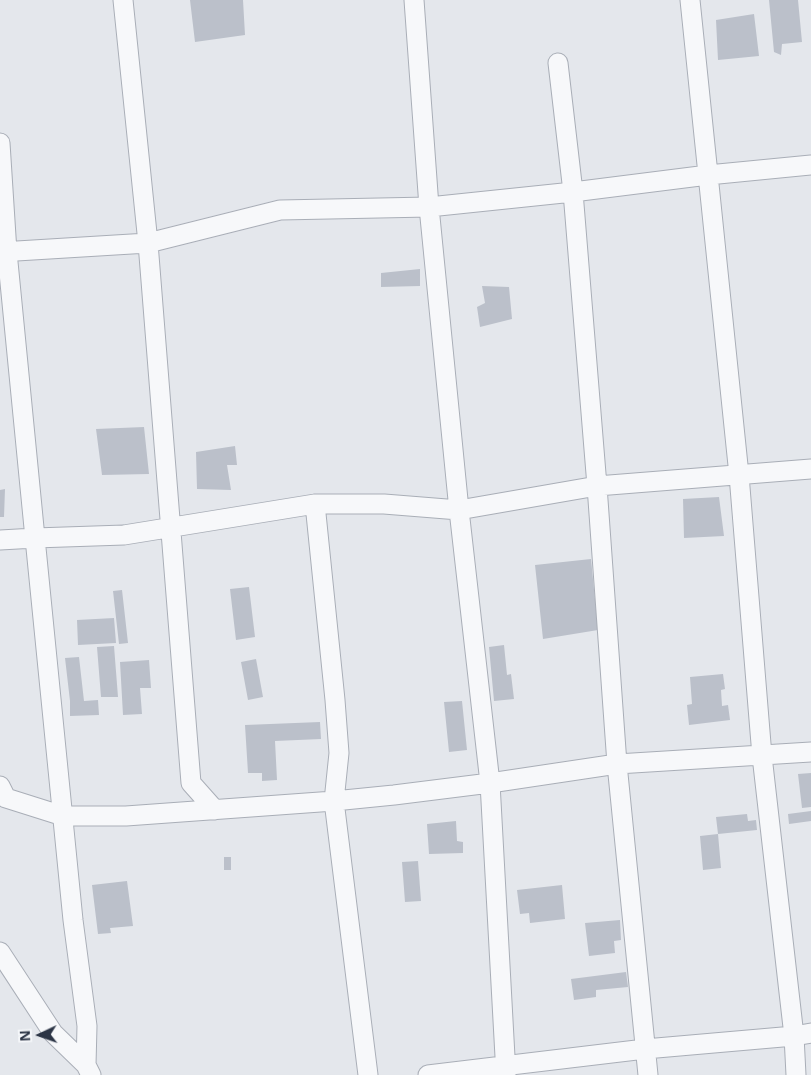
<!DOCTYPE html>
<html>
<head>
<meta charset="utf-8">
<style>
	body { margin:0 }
	#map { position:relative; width:811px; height:1075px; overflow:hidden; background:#e4e7ec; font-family:"Open Sans",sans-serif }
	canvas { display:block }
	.north { position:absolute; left:15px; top:1010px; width:50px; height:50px; -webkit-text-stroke:4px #f4f6f9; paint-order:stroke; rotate:267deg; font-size:14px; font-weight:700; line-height:20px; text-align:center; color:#2b3445 }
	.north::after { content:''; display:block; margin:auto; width:18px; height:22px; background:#2b3445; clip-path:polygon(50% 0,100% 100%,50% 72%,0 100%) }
</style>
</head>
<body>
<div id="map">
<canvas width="811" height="1075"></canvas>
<div class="north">N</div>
</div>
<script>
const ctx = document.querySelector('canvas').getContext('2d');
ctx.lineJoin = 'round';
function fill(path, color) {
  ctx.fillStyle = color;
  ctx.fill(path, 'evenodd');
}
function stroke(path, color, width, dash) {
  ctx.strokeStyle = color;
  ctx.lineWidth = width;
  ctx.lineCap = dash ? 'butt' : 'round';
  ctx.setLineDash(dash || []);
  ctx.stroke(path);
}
const building = new Path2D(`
	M190,0H243L245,35L195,42Z
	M769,0H798L802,42L782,44L781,55L774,52Z
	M754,14L759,56L718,60L716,20Z
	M420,269V286L381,287V273Z
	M482,286L509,287L512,319L480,327L477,307L485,303Z
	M144,427L149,474L102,475L96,429Z
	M235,446L237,465H227L231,490L197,489L196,452Z
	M5,489L4,517H0V490Z
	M719,497L724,536L684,538L683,499Z
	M591,559L598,630L543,639L535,565Z
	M249,587L255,637L236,640L230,589Z
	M122,590L128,643L119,644L113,591Z
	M114,618L116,643L78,645L77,620Z
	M504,645L507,675L511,674L514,699L494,701L489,647Z
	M114,646L118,697H101L97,647Z
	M79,657L84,701L98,700L99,715L70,716V701L65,658Z
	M256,659L263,697L248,700L241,662Z
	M149,660L151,688H140L142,714L123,715L120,662Z
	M723,674L725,689L721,690L722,706L728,705L730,720L689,725L687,705L692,704L690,677Z
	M462,701L467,750L449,752L444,702Z
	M320,722L321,739L275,741L277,780L262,781V773H248L245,725Z
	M811,773V807L802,808L798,774Z
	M811,811V821L789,824L788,814Z
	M747,814L748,821L756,820L757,830L718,834L716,817Z
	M456,821L457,841L463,842V853L429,854L427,824Z
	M718,834L721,868L703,870L700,836Z
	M224,857H231V870H224Z
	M418,861L421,901L405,902L402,862Z
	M127,881L133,926L110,928L111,933L98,934L92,885Z
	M562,885L565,919L530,923L529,913L520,914L517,890Z
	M620,920L621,940L614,941L615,953L589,956L585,923Z
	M626,972L628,987L596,990V997L574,1000L571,979Z`);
const minor = new Path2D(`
	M123,0L148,243L191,783L215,810
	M414,0L429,207L459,510L490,783L506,1075
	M690,0L739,475L762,756L794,1036L796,1075
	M558,63L573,192L597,486L617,764L648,1075
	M0,143L7,252L35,538L73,920L87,1026L86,1065L91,1075
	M0,252L148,243L280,210L429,207L573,192L708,175L811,165
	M315,504L335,700L339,753L334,801L368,1075
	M0,540L35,538L124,535L315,504H384L459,510L597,486L811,469
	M0,786L6,798L63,816H126L334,801L394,795L490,783L617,764L811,752
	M0,952L53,1033L86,1065
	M428,1075L645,1049L794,1036L811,1033`);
fill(building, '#bbc0ca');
stroke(minor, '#a9aeb7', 21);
stroke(minor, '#f7f8fa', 19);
</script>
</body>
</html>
